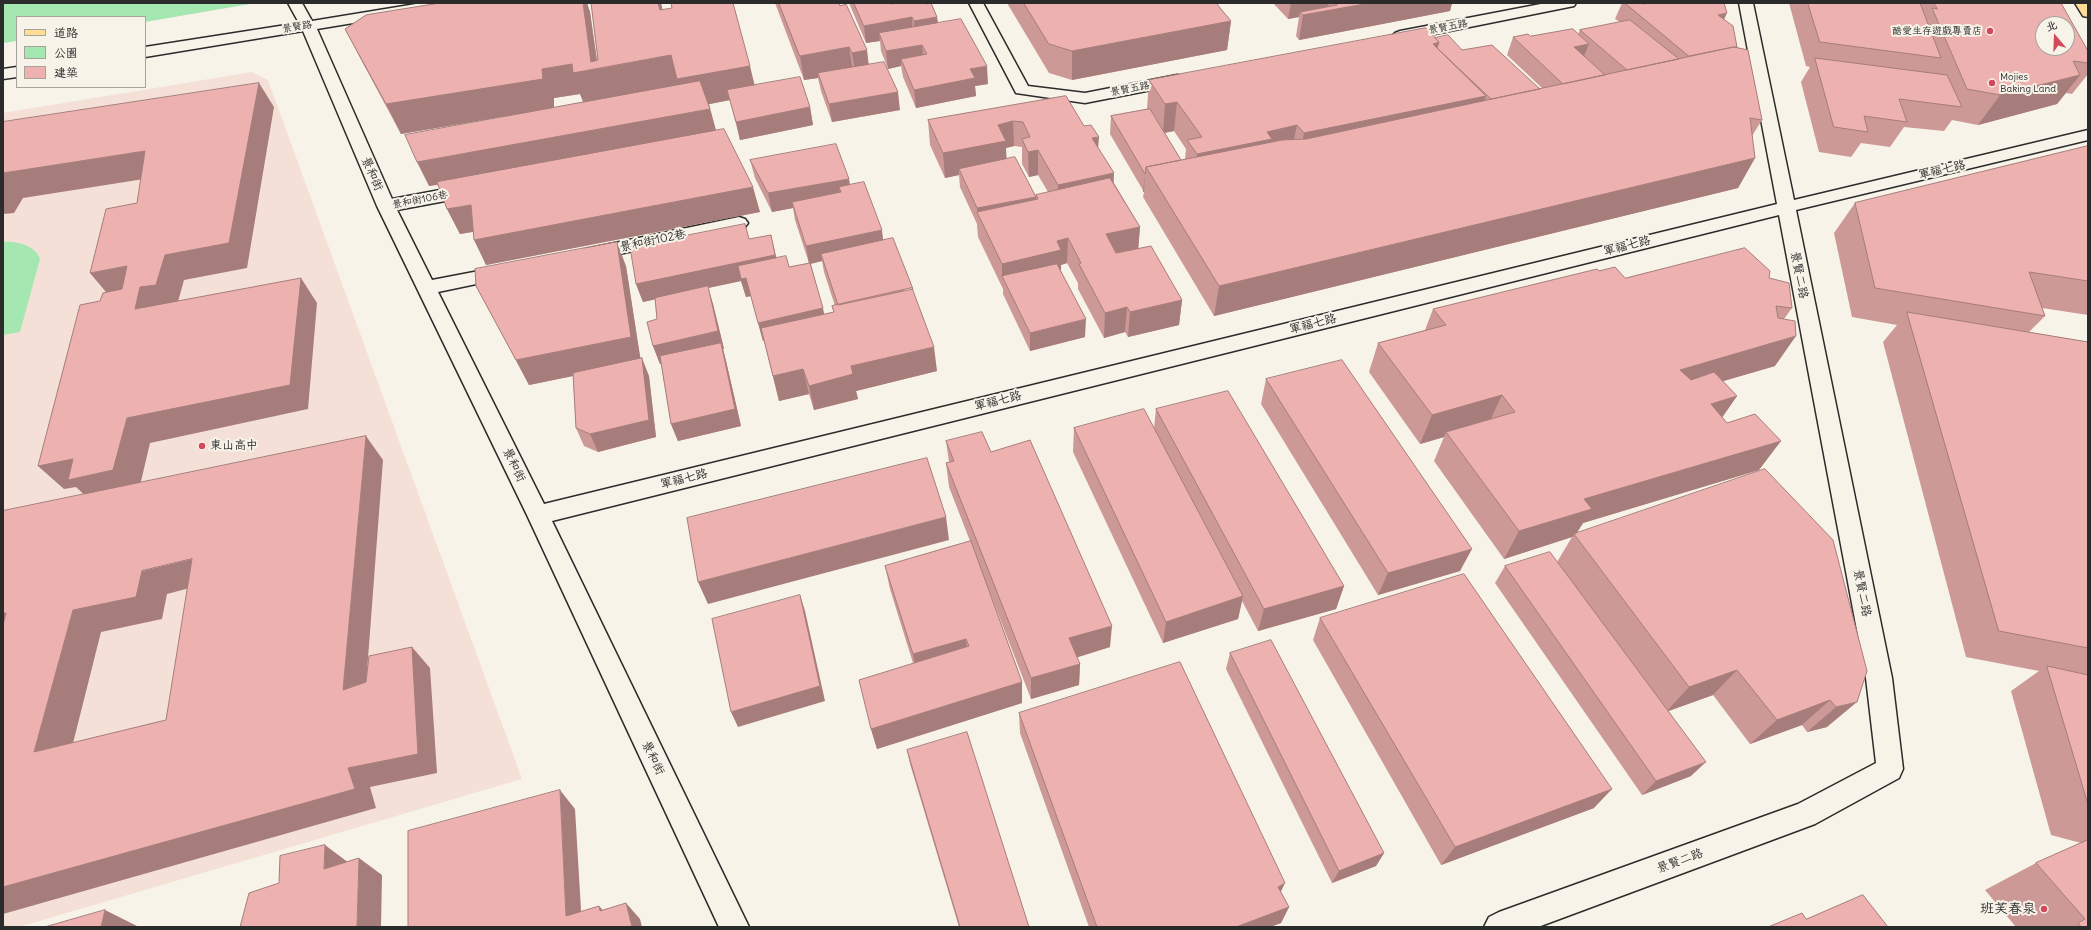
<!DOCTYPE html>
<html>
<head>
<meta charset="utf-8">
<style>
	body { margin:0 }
	#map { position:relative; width:2091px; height:930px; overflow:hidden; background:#f7f3e8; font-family:Delius,"LXGW WenKai TC",sans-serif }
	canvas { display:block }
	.frame { position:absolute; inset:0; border:4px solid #2b2b2b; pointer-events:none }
	.legend { position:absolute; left:16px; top:16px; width:130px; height:72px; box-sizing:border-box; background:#f7f3e8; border:1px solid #a5a39c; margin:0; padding:5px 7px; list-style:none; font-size:12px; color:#2b2b2b }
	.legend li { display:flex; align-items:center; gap:8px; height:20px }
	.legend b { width:20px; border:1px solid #a5a39c }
	.north { position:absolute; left:2035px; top:16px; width:40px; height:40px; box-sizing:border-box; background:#f7f3e8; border:1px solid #a5a39c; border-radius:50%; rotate:341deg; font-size:11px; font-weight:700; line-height:16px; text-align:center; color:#2b2b2b }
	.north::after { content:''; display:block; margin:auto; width:14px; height:18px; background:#d1495b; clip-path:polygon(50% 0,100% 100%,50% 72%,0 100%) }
</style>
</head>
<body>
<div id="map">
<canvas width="2091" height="930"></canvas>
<div class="frame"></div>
<ul class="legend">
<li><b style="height:5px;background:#ffdd96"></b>道路</li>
<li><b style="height:11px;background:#a4e7b1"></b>公園</li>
<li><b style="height:11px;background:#edb2b0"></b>建築</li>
</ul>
<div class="north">北</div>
</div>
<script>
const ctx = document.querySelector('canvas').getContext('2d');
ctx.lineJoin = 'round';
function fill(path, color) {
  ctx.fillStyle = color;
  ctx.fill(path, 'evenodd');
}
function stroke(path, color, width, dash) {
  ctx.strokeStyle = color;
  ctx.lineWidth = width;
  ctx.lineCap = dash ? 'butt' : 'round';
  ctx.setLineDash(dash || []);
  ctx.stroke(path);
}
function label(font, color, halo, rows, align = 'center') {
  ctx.font = font + ' Delius,"LXGW WenKai TC",sans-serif';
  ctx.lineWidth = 4;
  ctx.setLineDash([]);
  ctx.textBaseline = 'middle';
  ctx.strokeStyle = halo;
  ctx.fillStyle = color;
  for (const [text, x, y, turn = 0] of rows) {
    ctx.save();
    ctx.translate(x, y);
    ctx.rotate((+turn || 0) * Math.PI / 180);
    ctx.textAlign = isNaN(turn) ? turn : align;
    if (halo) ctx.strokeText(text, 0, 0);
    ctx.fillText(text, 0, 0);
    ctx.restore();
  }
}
const built = new Path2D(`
	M252,72L268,80L522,779L19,927H3V113Z`);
const green = new Path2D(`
	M3,3H250V4L145,22V17H17V41L3,43Z
	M3,242C16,241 35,245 40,259L20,332L3,335Z`);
const minor = new Path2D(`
	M288,3H302L312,21L422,3H457L455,6L450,7L317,29L392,199L472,184L478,186L481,190L478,194L472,196L397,210L432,280L505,266L512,268L514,272L512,276L505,278L438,292L544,504L1777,204L1739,3H1753L1794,200L2088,130V140L1796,210L1892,678L1903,769L1899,778L1815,824L1538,927H1484L1489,917L1499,912L1798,804L1876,763L1866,678L1779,215L552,521L749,927H719L527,515L377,206L303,31L145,57V47L299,23Z
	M969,3H983L1028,86L1085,93L1177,75L1183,77L1185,80L1183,83L1177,85L1085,103L1016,93Z
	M1546,3H1576L1574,6L1569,7L1400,41L1395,39L1392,36L1395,33L1400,31Z
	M17,67V77L3,79V69Z
	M739,217L745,219L748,223L745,227L591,260L584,258L582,254L584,250L591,248Z`);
const major = new Path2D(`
	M2075,3H2088V17L2083,16Z`);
const wall = new Path2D(`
	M440,3H587L590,12L597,60H598L591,3H661L662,9L755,85L810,107L813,125L740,140L730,100L709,104L716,131L760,212L486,265L473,232L460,234L447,209L438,185L429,186L506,116L401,134L360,58L345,29ZM580,94L583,102L554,108V98Z
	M775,3H839L869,65L900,110L832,122L821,91L818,78L804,80Z
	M849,3H890L891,4L937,17L938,23L988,84L975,86L976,96L916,108L903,77L901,66L888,69L881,51L880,41L866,43Z
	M1007,3H1216L1231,21L1227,50L1072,80L1049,73Z
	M1273,3H1452L1450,11L1299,40L1296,36L1299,17L1288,19Z
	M1622,3H1641L1643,4L1724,19L1737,47L1762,120L1752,136L1755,158L1738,188L1214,316L1143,197L1144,192L1110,134L1111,116L1147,109L1149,80L1435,38L1462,50L1539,89L1542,88L1507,55L1513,37L1578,34L1580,30L1620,22L1615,19ZM1174,131L1186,149L1185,159L1181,160L1165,133Z
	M1789,3H2061L2088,51V74L2072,94L2066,93L2057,104L1978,125L1952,120L1944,131L1904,127L1890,147L1861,143L1851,157L1819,152L1801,82L1810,67L1806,66Z
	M1066,96L1114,183L1140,227L1138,249L1182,300L1179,325L1128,337L1125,332L1104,338L1078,289V283L1067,263L1061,265V271L1085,337L1030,351L1003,294V289L978,237L977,224L960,187L959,175L945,178L930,145L928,120ZM1014,146L1022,147V164L1029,177L1038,175L1048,192L1036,196L1006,159V148Z
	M2088,146V315L2042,308L2045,316L2029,332L2088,342V927H2016L1985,890L2036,863L2081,843L2051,835L2011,691L2039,671L1966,657L1883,342L1897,325L1852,317L1834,233L1855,203Z
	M750,160L850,185L883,240L937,371L856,391L858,399L814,410L809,394L779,401L764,341H763L751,296L746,297L741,281L708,288L713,304L724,349H723L726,361L741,426L678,441L671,424L661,364H660L653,346L657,319L655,299L643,302L636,284L745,224L749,239L789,267L809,263L795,220L793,208L772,212L755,178ZM822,261L824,272L835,306H832L834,312L824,314L811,264Z
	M626,266L640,358L649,376L656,437L598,452L584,446L576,428L573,376L529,385L476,286Z
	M1599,271L1625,278H1769L1792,308L1784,319L1775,366L1723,381L1737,396L1722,417L1759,470L1583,523L1576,534L1867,671L1827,727L1807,732L1802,725L1750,744L1713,695L1668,711L1691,776L1642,795L1495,583L1505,566L1557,562L1572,537L1504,559L1434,461L1444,437L1420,444L1369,372L1378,343L1425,330L1433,309Z
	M1266,379L1460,571L1378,595L1261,404Z
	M1156,409L1344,586L1336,609L1258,631L1242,601L1238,619L1163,643L1073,452L1074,428H1154Z
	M946,441L991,452L1110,647L1077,657L1080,664L1079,685L1031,699L987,585L1022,682V703L877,749L871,729L913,663L890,589L885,566L970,541L949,487L946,463L949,462Z
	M1320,618L1594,808L1441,865L1313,640Z
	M1230,653L1384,853L1376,866L1332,883L1226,669Z
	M1019,713L1281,892L1289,907L1281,923L1270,927H1089L1020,733Z
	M907,750L1029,927H959L910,764Z`);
const shadedWall = new Path2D(`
	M583,3H587L590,12L598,69L671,55L750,66L757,95L727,90L730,100L685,109L584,103L580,94L554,98V108L401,134L386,104L542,69L572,64L591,62Z
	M658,3H661L662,7L668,39L660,10Z
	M1291,3H1329L1327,11L1370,3H1452L1450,11L1299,40L1303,15L1300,12L1299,17L1288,19Z
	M1727,13L1719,30L1718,15Z
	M912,17L913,35L879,33L880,41L866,43L864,26Z
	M937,17L939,34L915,39L914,21Z
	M1231,21L1227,50L1072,80V51Z
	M1439,42L1430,72L1433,44Z
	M1589,44L1582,61L1574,47Z
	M922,45L924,62L901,59V66L888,69L886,51Z
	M849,47L853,72L818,73V78L804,80L800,56Z
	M867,50L870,75L856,77L852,53Z
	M987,66L988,84L975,86L976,96L916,108L914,90L970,69Z
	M2080,75L2057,104L1978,125L2000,95Z
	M259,83L274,107L247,268L184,280L176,309L156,334L111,298L90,273L127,266L165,255Z
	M1480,88L1476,98L1486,96L1476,126L1298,163L1304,133Z
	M898,92L900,110L832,122L829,104Z
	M1177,102L1174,131L1163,133L1165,104Z
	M810,107L813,125L740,140L736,122Z
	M710,109L717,134L429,186L417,162Z
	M1013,121L1014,146L1006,148L1007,166L959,169V175L945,178L943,153L998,125Z
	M1297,125L1291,155L1193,184L1197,154L1267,132Z
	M1099,137L1097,162L1092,138Z
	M1038,150V175L1029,177L1028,152Z
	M145,151L163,176L23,198L14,213L3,214V173Z
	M1755,158L1738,188L1214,316L1219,286Z
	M1114,173L1113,198L1057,210L1058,185Z
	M1145,174L1144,192H1143Z
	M849,179L852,197L841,192L839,187L841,199L792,202L793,208L772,212L768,193Z
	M753,187L760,212L486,265L474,240Z
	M1036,197V215L977,213V208Z
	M471,205L483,230L460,234L447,209Z
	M1140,227L1138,252L1105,259L1106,234Z
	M882,230L884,248L821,254L822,261L809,264L806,246Z
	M771,235L780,273L751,296L746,297L741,281L708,288L713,304L724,349H723L726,361L741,426L678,441L671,424L722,349L660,364L653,346L708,288L643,302L636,284Z
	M1068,238L1067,263L1061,265V275L1002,276V264L1057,241Z
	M617,242L626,266L641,362L529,385L516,360Z
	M301,278L317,303L308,409L150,443L138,494L93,503L76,487L64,489L38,466L127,418Z
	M1182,300L1179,325L1128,337L1130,312Z
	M1127,307L1125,332L1104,338L1105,313Z
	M823,308L826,326L763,341L758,323Z
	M1086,319L1085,337L1030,351V333Z
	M1796,336L1775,366L1662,399L1680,370Z
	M934,347L937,371L856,391L858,399L814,410L809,386L851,366Z
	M642,358L649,376L656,437L598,452L590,434Z
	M803,369L809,394L779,401L773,376Z
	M1502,395L1488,425L1446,432L1444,437L1420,444L1432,415Z
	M1737,396L1717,425L1711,404Z
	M366,436L383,460L364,711L343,690Z
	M1781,441L1759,470L1583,523L1575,536L1574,534L1572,537L1504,559L1519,531L1584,499Z
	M946,517L949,540L708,604L698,582Z
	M1472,549L1460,571L1378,595L1388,573Z
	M192,559L216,581L167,594L162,619L101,632L66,771L34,752L73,610L142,571Z
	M1344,586L1336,609L1258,631L1264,609Z
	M800,595L805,611L825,701L738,727L731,712Z
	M1243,596L1238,619L1163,643L1166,622Z
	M3,613H6L3,642Z
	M1112,626L1110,647L1069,660V638Z
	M966,639L968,660L917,676L913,654Z
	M412,647L430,668L437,773L370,787L376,808L3,914V887L348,768Z
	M1080,664L1079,685L1031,699V678Z
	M1737,670L1713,695L1666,712L1689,687Z
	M1022,682V703L877,749L871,729Z
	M1830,700L1802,725L1750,744L1777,720Z
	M1857,702L1827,727L1807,732L1836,707Z
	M1706,762L1691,776L1642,795L1656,781Z
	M1612,789L1594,808L1441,865L1455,847Z
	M560,790L575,809L582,927L566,916Z
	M325,845L349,863L324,869Z
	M1384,853L1376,866L1332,883L1339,871Z
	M359,858L382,875L381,927H357Z
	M1285,883L1277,900L1278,887Z
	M626,903L640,919L642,927H632Z
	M599,906L614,922L600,911Z
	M1289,907L1281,923L1270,927H1236Z
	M105,910L137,926V927H101Z`);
const building = new Path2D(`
	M440,3H583L591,62L598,60L591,3H658L660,10L672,8L671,3H733L750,66L677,79L671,55L573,73L572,64L542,69L543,79L386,104L345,29L366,15Z
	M779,3H839L840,6L846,4L867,50L852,53L849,47L800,56Z
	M854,3H890L891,4L900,3H926V4L931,3L937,17L914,21L912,17L864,26Z
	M1024,3H1216L1231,21L1072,51L1049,44Z
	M1336,3H1370L1303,15L1300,12L1337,5Z
	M1625,3H1641L1643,4L1650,3H1724L1727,13L1718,15L1733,26L1737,47H1734L1689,56Z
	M1808,3H1920L1941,58L1820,42Z
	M1934,3H2061L2088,51V63L2073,61L2080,75L2000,95L1967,89L1932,8L1937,9ZM2043,24H2067V48H2043Z
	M961,19L987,66L970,69L975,78L914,90L901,59L927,54L922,45L886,51L879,33Z
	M1630,20L1679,59L1627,70L1580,30Z
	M1426,28L1439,42L1433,44L1486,96L1304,133L1297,125L1267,132L1272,139L1197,154L1187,140L1202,137L1177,102L1165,104L1149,80Z
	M1573,29L1589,44L1574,47L1605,75L1563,84L1513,37L1528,34L1530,36Z
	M1448,35L1462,50L1492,45L1540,89L1491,99L1437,48L1439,42L1435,38Z
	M1734,47L1748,50L1762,120L1750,118L1755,158L1219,286L1146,167L1282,140L1306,139Z
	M1815,58L1947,75L1962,107L1899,99L1907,122L1864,116L1868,132L1834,127Z
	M884,62L898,92L829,104L818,73Z
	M800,77L810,107L736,122L727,90Z
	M700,81L710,109L417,162L405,135Z
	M259,83L229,243L165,255L156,285L140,287L135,309L301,278L290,385L127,418L113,470L68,480L73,459L38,466L80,305L100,301L103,293L122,289L127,266L90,273L106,209L137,203L145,151L3,173V122Z
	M1066,96L1084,126L1091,125L1099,137L1092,138L1114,173L1058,185L1038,150L1028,152L1022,139L1030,137L1023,122L1013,121L998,125L1006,141L943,153L928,120Z
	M1150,109L1181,160L1146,167L1145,174L1111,116Z
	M724,129L753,187L474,240L471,205L447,209L437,182Z
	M836,144L849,179L768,193L750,160Z
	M2088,146V281L2029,272L2045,316L1875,288L1855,203Z
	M1015,157L1036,197L977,208L959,169Z
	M1110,178L1140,227L1106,234L1116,253L1151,246L1182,300L1130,312L1127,307L1105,313L1079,264L1081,263L1068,238L1057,241L1061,250L1002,264L977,212L1038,199L1036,195Z
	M864,182L882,230L806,246L792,202L841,192L839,187Z
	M745,224L749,239L771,235L775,255L636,284L630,247Z
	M893,238L913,289L838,305L821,254Z
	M617,242L631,337L516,360L476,286L475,269Z
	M1745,248L1770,271L1769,278L1789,283L1792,308L1776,306L1778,318L1795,321L1796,336L1680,370L1691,380L1714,372L1737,396L1711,404L1727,423L1755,414L1781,441L1584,499L1592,509L1519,531L1446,432L1515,412L1502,395L1432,415L1378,343L1446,325L1433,309L1597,269L1599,271L1615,267L1625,278Z
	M786,256L789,267L810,263L823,308L758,323L746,278L741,279L738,266Z
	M1057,264L1086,319L1030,333L1002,276Z
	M708,286L718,331L653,346L647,322L657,319L655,298Z
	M912,288L934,347L851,366L853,374L809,386L803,369L773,376L761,328L834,312L832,306Z
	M1907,312L2088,342V648L1999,631Z
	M721,343L735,409L671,424L660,356Z
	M642,358L649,420L590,434L576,428L573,373Z
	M1342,360L1472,549L1388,573L1266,379Z
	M1228,391L1344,586L1264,609L1156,409Z
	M1144,409L1243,596L1166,622L1074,428Z
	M982,432L991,452L1030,440L1112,626L1069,638L1080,664L1031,678L946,463L954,461L946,441Z
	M366,436L343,690L366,682L369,656L412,647L418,754L348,768L355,789L3,887V625L6,613H3V511ZM192,559L166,720L34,752L73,610L136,597L142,571Z
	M927,458L946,517L698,582L687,518Z
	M1765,469L1833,540L1867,671L1857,702L1836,707L1830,700L1777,720L1737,670L1689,687L1574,534Z
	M971,541L1022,682L871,729L859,680L969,646L966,639L913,654L885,566Z
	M1550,552L1706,762L1656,781L1505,566Z
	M1464,574L1612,789L1455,847L1320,618Z
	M800,595L820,686L731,712L712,619Z
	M1271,640L1384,853L1339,871L1230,653Z
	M1180,662L1285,883L1278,887L1289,907L1236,927H1097L1019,713Z
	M2047,666L2088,675V804Z
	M967,732L1029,927H960L907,750Z
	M560,790L566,916L599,906L600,911L626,903L632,927H408V831Z
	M2088,840V927H2081L2078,923L2085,919L2036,863Z
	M325,845L324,869L359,858L357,927H240L249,893L279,883L280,856Z
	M1863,895L1888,927H1768L1802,913L1806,919Z
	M105,910L101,927H45Z`);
const markers = [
	[1990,31,4,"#d1495b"],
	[1992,83,4,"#d1495b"],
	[202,446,4,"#d1495b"],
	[2044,909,4,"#d1495b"]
];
const farStreetnames = [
	["景賢路",297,27,-9],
	["景賢五路",1448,27,-11],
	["景賢五路",1130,89,-11],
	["景和街106巷",420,200,-11]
];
const farPoinames = [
	["酷愛生存遊戲專賣店",1982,31],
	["Mojies",2000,77,"left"],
	["Baking Land",2000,89,"left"]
];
const streetNames = [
	["軍福七路",1942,170,-13],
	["景和街",372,174,66],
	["景和街102巷",653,241,-12],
	["軍福七路",1627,246,-14],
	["景賢二路",1799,275,79],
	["軍福七路",1313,324,-14],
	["軍福七路",998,401,-14],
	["景和街",514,465,64],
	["軍福七路",684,479,-14],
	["景賢二路",1862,593,79],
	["景和街",653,758,64],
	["景賢二路",1680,861,-20]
];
const poiNames = [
	["東山高中",210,446]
];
const nearPoinames = [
	["班芙春泉",2036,909]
];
fill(built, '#f4e0d7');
fill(green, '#a4e7b1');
stroke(minor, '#2b2b2b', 3);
stroke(major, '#2b2b2b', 3);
fill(minor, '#f7f3e8');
fill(major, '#ffdd96');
fill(wall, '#cc9997');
fill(shadedWall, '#a67d7b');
fill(building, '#edb2b0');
stroke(building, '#a67d7b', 1);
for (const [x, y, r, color] of markers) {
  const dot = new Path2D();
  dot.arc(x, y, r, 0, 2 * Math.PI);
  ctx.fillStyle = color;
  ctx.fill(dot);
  stroke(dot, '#f7f3e8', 1.5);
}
label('10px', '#2b2b2b', '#f7f3e8', farStreetnames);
label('10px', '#2b2b2b', '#f7f3e8', farPoinames, 'right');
label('12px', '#2b2b2b', '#f7f3e8', streetNames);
label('12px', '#2b2b2b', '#f7f3e8', poiNames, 'left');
label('14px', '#2b2b2b', '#f7f3e8', nearPoinames, 'right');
</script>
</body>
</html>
